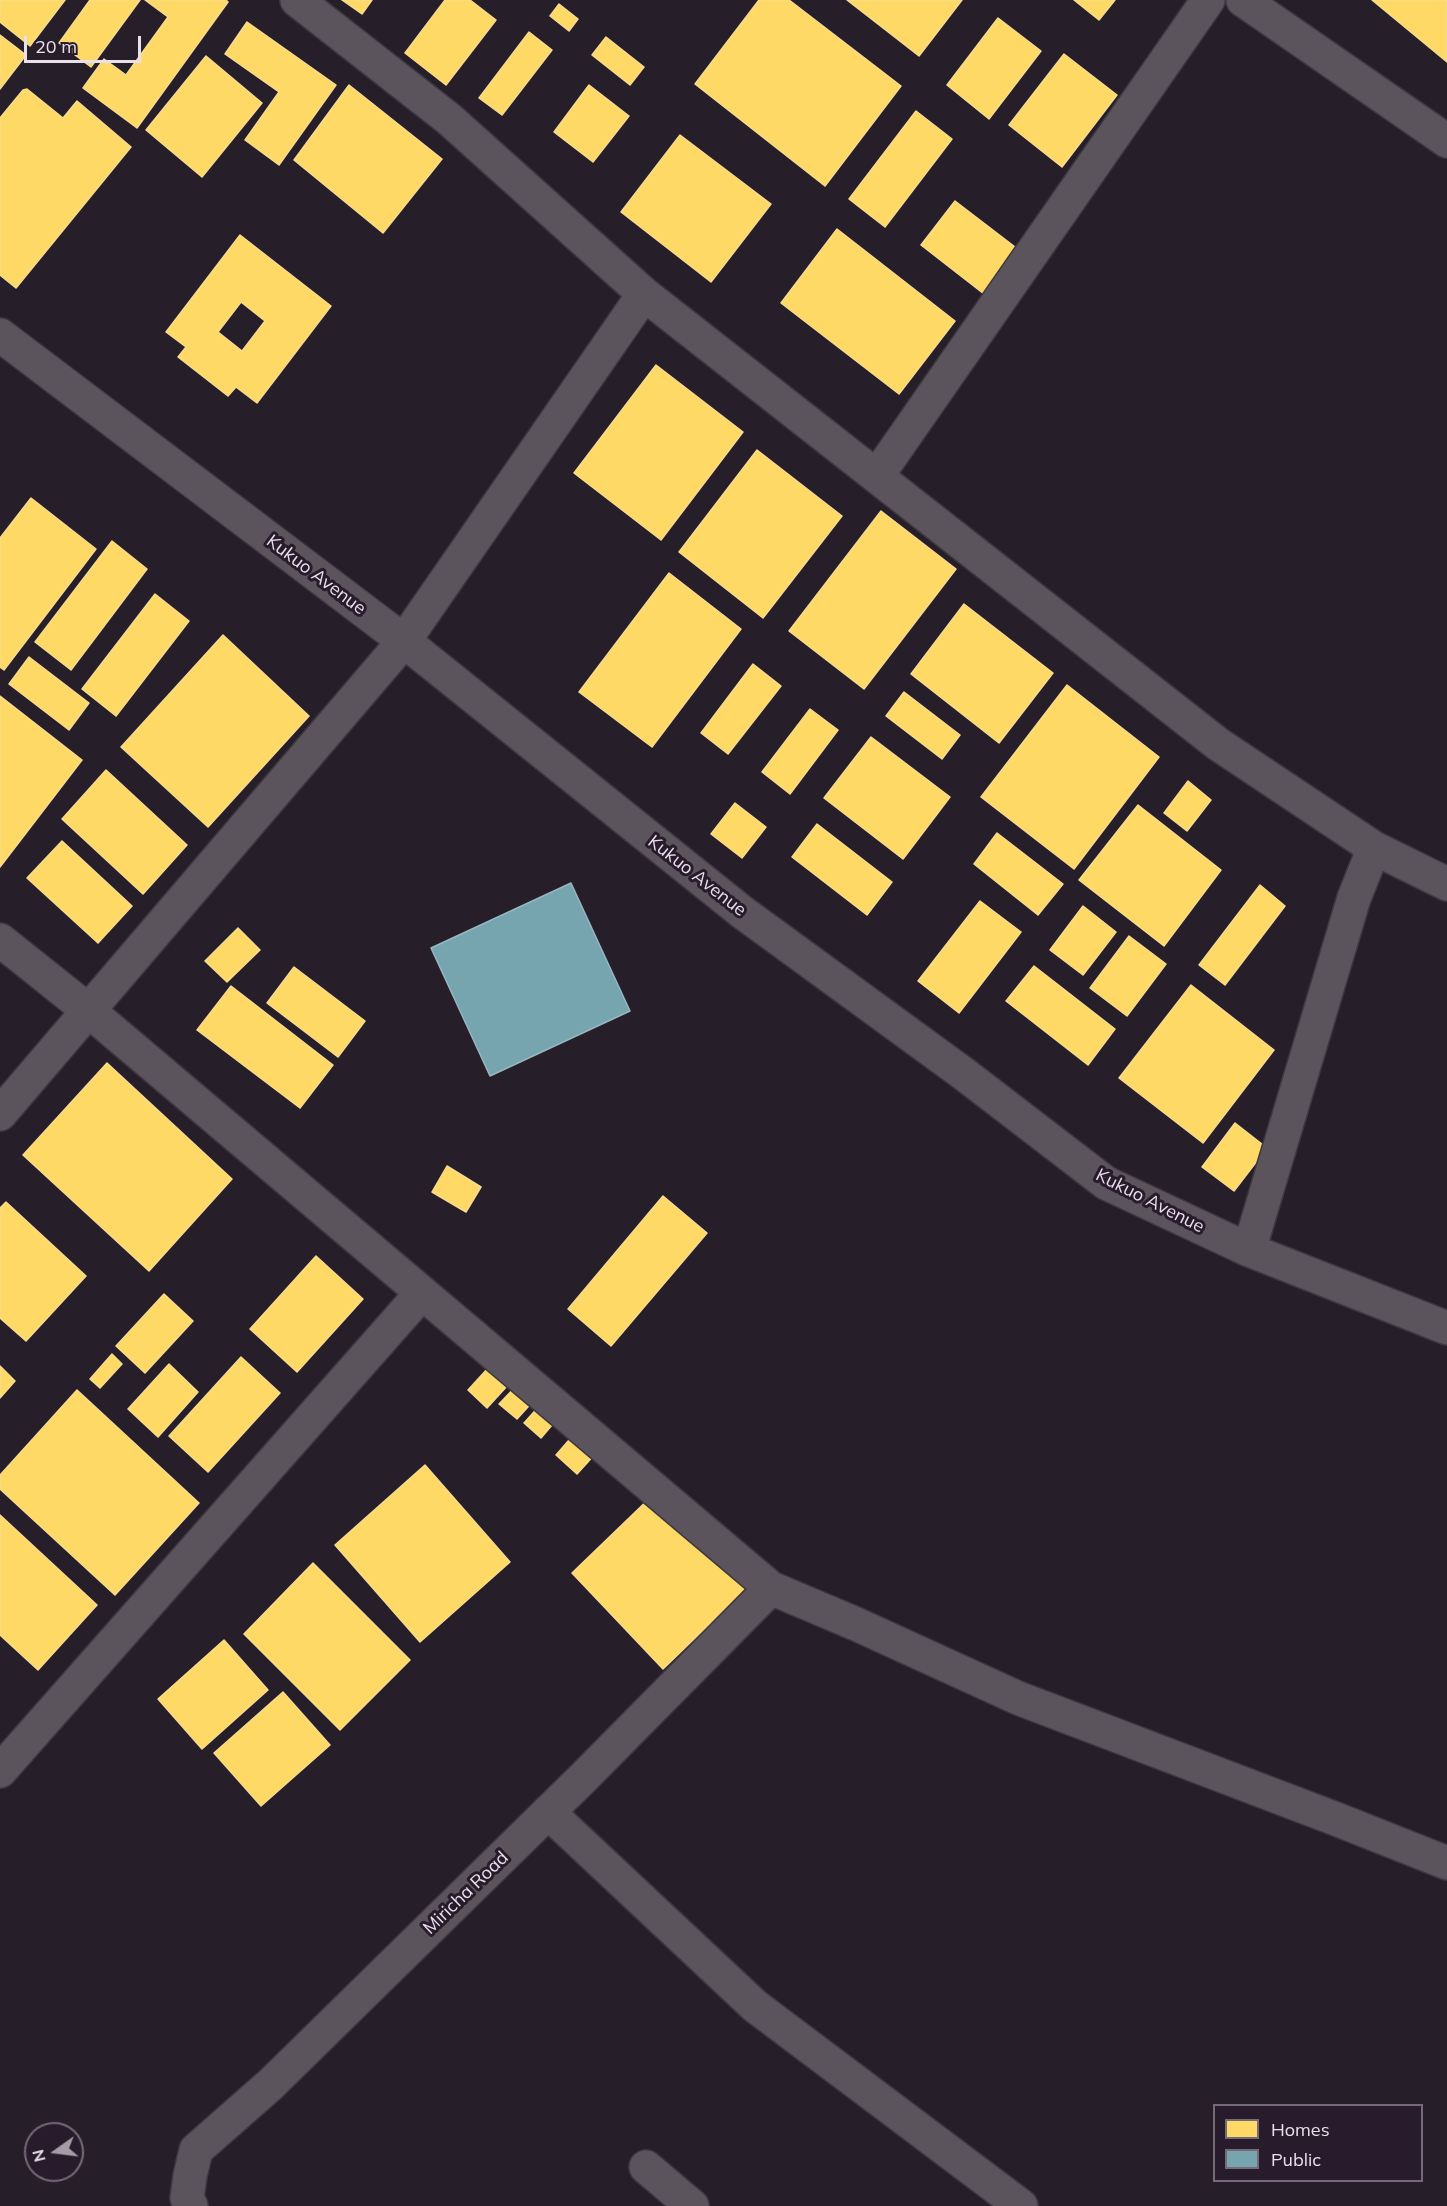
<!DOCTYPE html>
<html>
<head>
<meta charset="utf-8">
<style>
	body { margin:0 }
	#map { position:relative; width:1447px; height:2206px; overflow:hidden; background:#261e28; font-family:Mulish,sans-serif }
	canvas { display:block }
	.legend { position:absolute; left:1213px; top:2104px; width:210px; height:78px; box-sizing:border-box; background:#281b2b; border:2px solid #756a78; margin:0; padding:8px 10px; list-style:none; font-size:18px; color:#e9e0eb }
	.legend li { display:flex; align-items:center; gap:12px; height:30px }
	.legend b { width:30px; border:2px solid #756a78 }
	.north { position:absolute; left:24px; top:2122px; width:60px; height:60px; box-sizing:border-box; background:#281b2b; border:2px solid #756a78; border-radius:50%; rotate:256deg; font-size:16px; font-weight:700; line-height:24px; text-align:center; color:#e9e0eb }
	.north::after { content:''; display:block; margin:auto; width:21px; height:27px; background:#a59ca7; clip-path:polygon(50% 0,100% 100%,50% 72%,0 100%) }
	.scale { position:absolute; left:24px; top:36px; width:117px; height:27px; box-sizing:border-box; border:3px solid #e9e0eb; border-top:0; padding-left:8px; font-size:18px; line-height:21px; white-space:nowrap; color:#e9e0eb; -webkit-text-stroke:4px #281b2b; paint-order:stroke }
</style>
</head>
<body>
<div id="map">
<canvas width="1447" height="2206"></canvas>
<ul class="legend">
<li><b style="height:16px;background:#ffd966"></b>Homes</li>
<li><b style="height:16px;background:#76a5af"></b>Public</li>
</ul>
<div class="north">N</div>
<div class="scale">20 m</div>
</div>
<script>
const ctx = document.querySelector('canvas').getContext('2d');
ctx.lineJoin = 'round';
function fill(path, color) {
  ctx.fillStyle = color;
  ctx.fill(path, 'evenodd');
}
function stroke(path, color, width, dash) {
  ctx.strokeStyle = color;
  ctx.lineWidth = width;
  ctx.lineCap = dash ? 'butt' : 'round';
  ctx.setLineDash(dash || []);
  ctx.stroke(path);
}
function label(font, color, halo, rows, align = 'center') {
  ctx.font = font + ' Mulish,sans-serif';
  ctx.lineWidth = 6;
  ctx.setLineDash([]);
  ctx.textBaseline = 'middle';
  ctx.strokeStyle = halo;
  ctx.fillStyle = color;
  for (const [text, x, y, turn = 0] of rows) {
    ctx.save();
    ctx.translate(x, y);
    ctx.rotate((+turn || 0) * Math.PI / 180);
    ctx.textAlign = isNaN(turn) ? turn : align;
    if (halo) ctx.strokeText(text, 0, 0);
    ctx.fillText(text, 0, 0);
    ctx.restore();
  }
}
const homes = new Path2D(`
	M0,0H65L30,46L0,22Z
	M90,0H140L91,67L59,43Z
	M145,0H226L228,2L137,128L83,88L104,59L126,75L168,17Z
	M342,0H372L362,14Z
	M445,0H470L496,20L446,85L405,53Z
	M759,0H789L901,86L825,186L695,84Z
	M847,0H962L919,56Z
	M1074,0H1115L1099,20Z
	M1372,0H1447V62Z
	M559,4L578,19L569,31L550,16Z
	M998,18L1041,51L989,119L947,85Z
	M247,22L336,85L279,165L245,140L279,92L225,54Z
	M529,32L552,50L502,115L479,98Z
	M0,35L26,55L0,89Z
	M606,37L644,67L630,85L592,55Z
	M1064,54L1117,95L1062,167L1009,125Z
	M206,56L262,103L202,177L146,130Z
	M349,85L442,159L383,233L294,160Z
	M589,85L629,116L593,162L554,132Z
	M27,89L63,118L77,101L131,147L16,288L0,275V118L23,90Z
	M916,111L952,139L885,227L849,199Z
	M680,135L771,204L711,282L621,212Z
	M955,201L1019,250L984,294L921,245Z
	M837,229L955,321L899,394L781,303Z
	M240,235L331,306L257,403L236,387L228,396L178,357L186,347L166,332ZM241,302L265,321L242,351L218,332Z
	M656,365L743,432L661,540L574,473Z
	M757,450L842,516L763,618L679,552Z
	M31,498L96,549L4,670L0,667V538Z
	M881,511L956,569L864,689L789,631Z
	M112,541L147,569L71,670L35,642Z
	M669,573L741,629L652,747L579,692Z
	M155,594L189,621L116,716L82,689Z
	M964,604L1053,673L999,743L911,674Z
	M223,635L309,716L208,827L121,747Z
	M29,657L89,703L69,730L9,684Z
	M753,664L781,686L728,754L701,733Z
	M1067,685L1159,757L1074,869L981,797Z
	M904,692L960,735L942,759L886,716Z
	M0,696L82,760L0,867Z
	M810,709L838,730L790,794L762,772Z
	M871,737L950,797L903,859L824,798Z
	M106,770L187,845L143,894L62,819Z
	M1188,781L1211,800L1187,831L1164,813Z
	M735,803L766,827L742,858L711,834Z
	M1138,805L1221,870L1164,946L1079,880Z
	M817,824L892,882L867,915L792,857Z
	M997,833L1063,884L1038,915L974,864Z
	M62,841L132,906L98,943L27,878Z
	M1260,885L1285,906L1225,985L1199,965Z
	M980,901L1021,932L959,1013L918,981Z
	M1083,906L1116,932L1083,975L1050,950Z
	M238,928L260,950L227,982L205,961Z
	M1129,936L1166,964L1127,1016L1090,988Z
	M1034,966L1115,1029L1088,1065L1006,1001Z
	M294,967L365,1021L338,1057L267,1003Z
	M1191,985L1274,1050L1203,1143L1119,1078Z
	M231,986L333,1065L300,1108L197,1030Z
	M107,1063L232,1179L149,1271L23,1155Z
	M1235,1123L1267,1148L1234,1191L1202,1167Z
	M447,1166L481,1187L466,1212L432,1192Z
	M663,1196L707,1233L611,1346L568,1309Z
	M6,1202L86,1276L26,1341L0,1318V1208Z
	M316,1256L363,1299L297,1372L250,1329Z
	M164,1294L193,1321L145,1373L116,1346Z
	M112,1354L122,1364L100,1388L90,1379Z
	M241,1357L280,1393L208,1472L169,1436Z
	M169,1364L198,1392L158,1437L128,1409Z
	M0,1366L15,1381L0,1398Z
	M489,1367L508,1385L487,1408L468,1390Z
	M521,1381L537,1397L517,1419L499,1404Z
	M77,1390L199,1503L115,1595L0,1489V1475Z
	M542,1403L558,1418L541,1438L524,1423Z
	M576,1432L597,1452L577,1474L556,1455Z
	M425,1465L510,1562L420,1642L335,1545Z
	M655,1493L746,1589L663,1669L572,1573Z
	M0,1515L97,1605L38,1670L0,1635Z
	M313,1563L410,1660L340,1730L244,1634Z
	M224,1640L268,1690L202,1749L158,1699Z
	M283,1692L330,1745L261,1806L214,1753Z`);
const public = new Path2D(`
	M571,883L630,1011L490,1076L431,948Z`);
const minor = new Path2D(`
	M297,0L449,119L644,294L1218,744L1374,848L1354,898L1249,1250
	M1243,0L1447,141
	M0,335L404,641L742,912L964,1074L1106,1183L1249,1250L1447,1328
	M877,476L1208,0
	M1374,848L1447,884
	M0,940L89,1011L771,1588L856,1624L1018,1698L1336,1819L1447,1863
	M0,1114L404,641L644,294
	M0,1771L421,1294
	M548,1812L755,2006L1021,2206
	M646,2167L692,2206
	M191,2206L187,2198L190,2176L196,2150L271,2084L584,1777L771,1588`);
const streetNames = [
	["Kukuo Avenue",316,575,37],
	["Kukuo Avenue",697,876,38],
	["Kukuo Avenue",1150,1201,27],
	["Miricha Road",466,1893,-44]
];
fill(homes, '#ffd966');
stroke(homes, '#f8db8e', 1.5);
fill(public, '#76a5af');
stroke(public, '#98b7c1', 1.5);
stroke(minor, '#3e3840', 36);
stroke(minor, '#5b545d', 33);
label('18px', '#e9e0eb', '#281b2b', streetNames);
</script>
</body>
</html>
